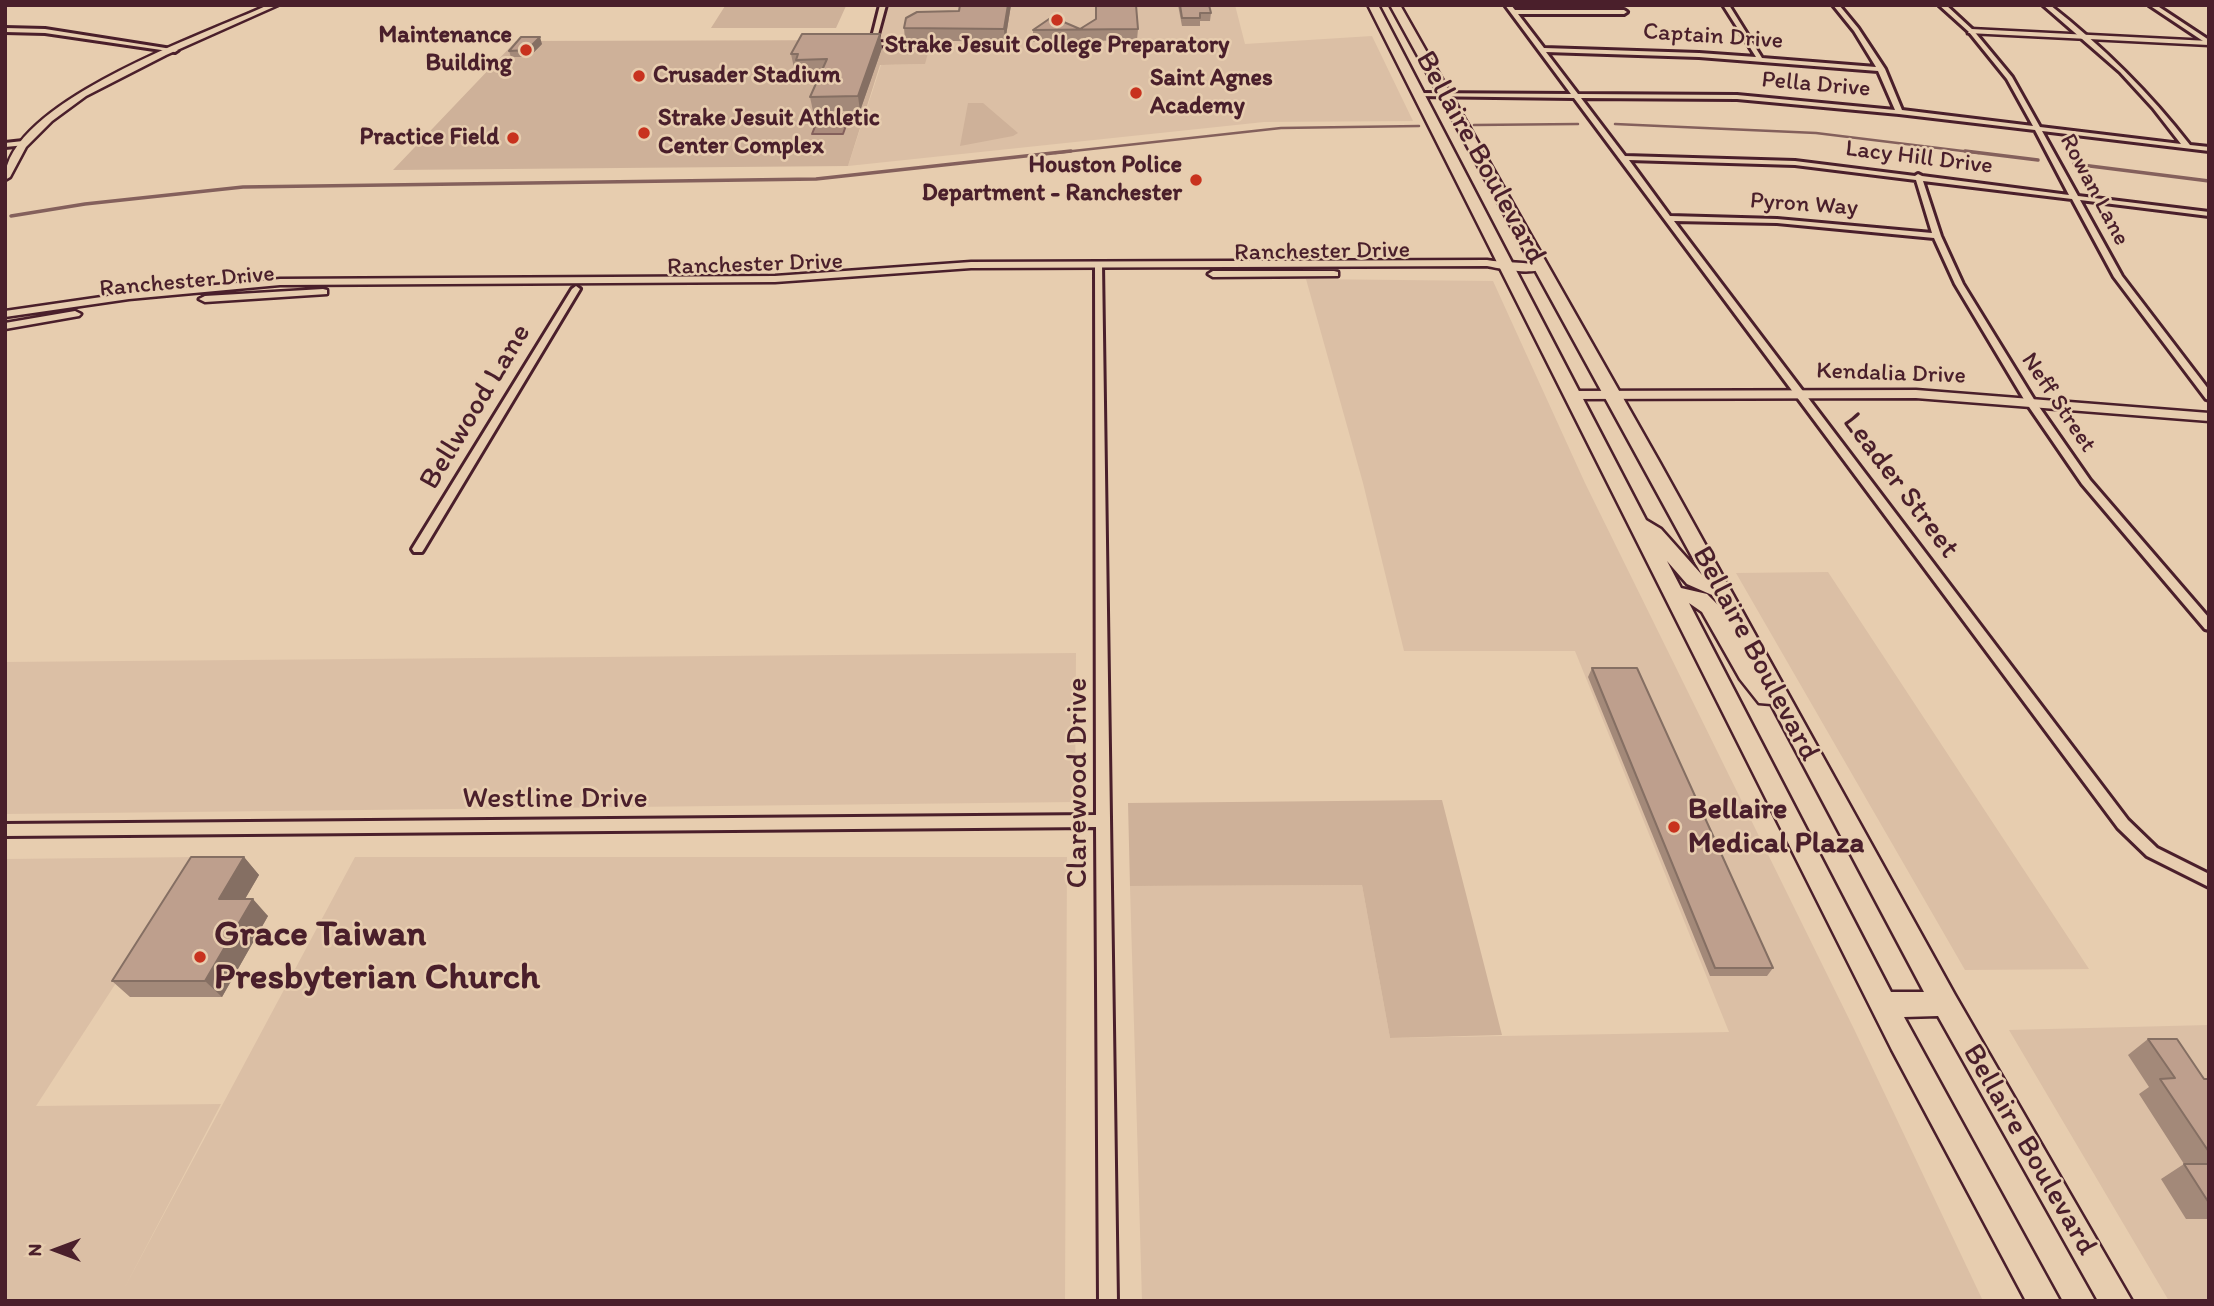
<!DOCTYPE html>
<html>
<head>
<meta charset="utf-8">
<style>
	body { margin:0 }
	#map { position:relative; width:2214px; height:1306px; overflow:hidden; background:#e7cdaf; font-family:Itim,sans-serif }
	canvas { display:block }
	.frame { position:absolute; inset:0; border:7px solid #4a1f2b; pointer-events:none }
	.north { position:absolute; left:21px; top:1215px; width:70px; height:70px; -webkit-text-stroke:5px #e7cdaf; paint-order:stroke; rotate:270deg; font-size:19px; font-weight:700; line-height:28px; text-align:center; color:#4a1f2b }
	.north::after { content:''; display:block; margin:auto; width:24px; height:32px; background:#4a1f2b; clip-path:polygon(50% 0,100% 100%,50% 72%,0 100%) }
</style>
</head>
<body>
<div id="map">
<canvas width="2214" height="1306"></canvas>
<div class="frame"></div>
<div class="north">N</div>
</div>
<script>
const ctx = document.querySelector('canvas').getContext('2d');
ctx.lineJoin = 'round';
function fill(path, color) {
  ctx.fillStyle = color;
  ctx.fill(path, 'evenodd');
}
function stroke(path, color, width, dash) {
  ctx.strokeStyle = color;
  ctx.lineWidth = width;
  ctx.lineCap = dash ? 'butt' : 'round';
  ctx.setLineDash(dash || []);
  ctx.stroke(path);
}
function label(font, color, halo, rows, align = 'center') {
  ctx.font = font + ' Itim,sans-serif';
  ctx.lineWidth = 5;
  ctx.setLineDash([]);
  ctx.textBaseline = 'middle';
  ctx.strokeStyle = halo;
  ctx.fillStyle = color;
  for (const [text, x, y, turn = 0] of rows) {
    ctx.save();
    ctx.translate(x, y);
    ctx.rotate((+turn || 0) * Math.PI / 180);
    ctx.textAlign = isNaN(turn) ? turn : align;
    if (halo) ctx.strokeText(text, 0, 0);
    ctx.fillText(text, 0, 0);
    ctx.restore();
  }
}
const built = new Path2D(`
	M882,5H1235L1245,44L1372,36L1413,121L1264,122L848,166L881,65L924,64L931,43L866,40Z
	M1306,279L1493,281L1585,483L1854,1029L1983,1301H1142L1130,886L1362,885L1390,1038L1729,1032L1575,651H1404L1363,483Z
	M1828,572L2089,969L1965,970L1736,573Z
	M1076,653L1075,802L5,814V662Z
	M198,857L36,1106L221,1104L125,1287L355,857H1067L1065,1301H5V859Z
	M2209,1025V1301H2169L2009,1030Z`);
const green = new Path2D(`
	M725,6H846L836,28H711Z
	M885,40L931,42L925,64L880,65L848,166L393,170L516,41Z
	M968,103H983L1018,133L1013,136L960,146Z
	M1442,800L1502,1035L1390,1038L1362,885L1130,886L1128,803Z`);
const water = new Path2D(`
	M820,114H850L843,134H812Z`);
const streamFar1 = new Path2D(`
	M1615,124L1816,133L1979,153
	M1474,125L1578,124
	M1055,153L1281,128L1419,126`);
const stream = new Path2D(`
	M1965,151L2038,160
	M2074,164L2209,181
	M11,216L85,204L243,187L816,179L1071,151`);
const minor = new Path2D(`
	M880,5H886L876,42L910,43L912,46L870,45Z
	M1505,5H1511L1515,10H1624L1627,12L1624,14H1518L1544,48L1699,53L1756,57L1723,5H1729L1762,58L1876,67L1854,31L1833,5H1839L1858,28L1885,69L1902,110L2033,126L2007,79L1969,32L1939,5H1946L1973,30L2012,77L2040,127L2181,144L2153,108L2120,72L2043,5H2050C2102,46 2149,92 2190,145L2209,147V151L2042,131L2078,196L2209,212V216L2080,200L2122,276L2209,390V400L2206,399L2114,277L2072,199L1923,181L1941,236L1963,284L2035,401L2090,480L2209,618V630L2205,629L2082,484L2025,401L1955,284L1934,238L1777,223L1674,221L2128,820L2157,848L2209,874V887L2147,856L2118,828L1574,98L1416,96L1415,95L1418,93L1571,94ZM1546,52L1699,57L1878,71L1895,110L1737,95L1578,94ZM1581,98L1737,99L1899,114L2035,130L2069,195L1922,176L1918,174L1915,176L1795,161L1625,156ZM1629,160L1795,165L1916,180L1932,233L1777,219L1670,216Z
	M2149,5H2156L2209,40V45Z
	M5,28L45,29L178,50L175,52L45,33L5,32Z
	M23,141L27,143L26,145L5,147V143Z
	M1095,262L1102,264L1117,1301H1099L1096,827L5,836V824L1096,815Z
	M576,286L580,289L424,549L422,552H414L412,549L572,289Z`);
const tertiary = new Path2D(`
	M268,5H278L166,55L86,96L52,121L26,147L10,177L5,180C5,102 208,33 268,5Z
	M1971,29L2209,41V45L1968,33Z
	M1487,260C1501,263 1538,262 1546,267C1532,276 1503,269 1487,266L971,268L775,282L280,285L129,299L5,317V311L129,293L280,279L775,276L971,262Z
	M1334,271L1338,272V276L1213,277L1208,274L1213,271Z
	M323,289L327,290V294L205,302L199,299L205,296Z
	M75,311L81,314L79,316L5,329V323Z
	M1916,390L2209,413V421L1916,398L1572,399L1566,395L1572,391Z`);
const primary = new Path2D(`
	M1368,5H1378L1646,520L1661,529L1702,575L1390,5H1400L1660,463L1955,995L2132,1301H2098L1938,1016L1904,1017L2060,1301H2026L1892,1050ZM1667,561L1687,584L1712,595L1718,605L1707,594L1681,588ZM1689,603L1702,612L1740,679L1759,703L1771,704L1924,992H1891Z`);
const wall = new Path2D(`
	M960,5H1011L1005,42L905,40L904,28L959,11Z
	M1178,5H1209L1211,13L1210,21H1200V26H1182Z
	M1096,19L1138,29L1137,40L1033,42V30L1080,29Z
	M542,44L529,57H511L509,51Z
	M882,48L860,111H813L810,97L821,73L798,74L797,68H794L791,54Z
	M1592,668L1773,968L1767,976H1710L1588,677Z
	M244,857L259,875L245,899L268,916L222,997H130L112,981Z
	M2148,1039L2204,1079H2209V1219H2186L2161,1179L2184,1164L2139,1094L2149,1087L2128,1055Z`);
const shadedWall = new Path2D(`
	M1008,5H1011L1005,42L1004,29Z
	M880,34L882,48L860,111L858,96Z
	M540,37L542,44L529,57L527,50Z
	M244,857L259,875L235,916L219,899Z
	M253,899L268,916L222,997L205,981Z`);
const building = new Path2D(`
	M960,5H1008L1004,29L904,28L906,18L917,12L959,11Z
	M1096,5H1136L1138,29L1033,30L1052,17L1080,29L1096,19Z
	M1180,5H1209L1211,13H1200V18H1182Z
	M802,34H880L858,96L810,97L827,59L796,60L798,54H791Z
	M521,37H540L527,50L509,51Z
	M1592,668H1637L1773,968H1715Z
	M191,857H244L219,899H253L205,981H112Z
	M2148,1039H2177L2204,1079H2209V1152L2160,1079L2175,1078Z
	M2184,1164H2209V1203Z`);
const markers = [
	[1057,20,7,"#c8321e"],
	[526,50,7,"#c8321e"],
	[639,76,7,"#c8321e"],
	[1136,93,7,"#c8321e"],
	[644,133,7,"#c8321e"],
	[513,138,7,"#c8321e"],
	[1196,180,7,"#c8321e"],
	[1674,827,7,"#c8321e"],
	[200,957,7,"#c8321e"]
];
const farPoinames = [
	["Maintenance",512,36],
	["Building",512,64],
	["Strake Jesuit College Preparatory",1057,46,"center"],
	["Crusader Stadium",653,76,"left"],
	["Saint Agnes",1150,79,"left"],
	["Academy",1150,107,"left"],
	["Strake Jesuit Athletic",658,119,"left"],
	["Center Complex",658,147,"left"],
	["Practice Field",499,138],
	["Houston Police",1182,166],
	["Department - Ranchester",1182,194]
];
const farStreetnames = [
	["Captain Drive",1713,37,4],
	["Pella Drive",1816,85,5],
	["Lacy Hill Drive",1919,158,7],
	["Rowan Lane",2094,190,62],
	["Pyron Way",1804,205,4],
	["Ranchester Drive",1322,252,-1],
	["Ranchester Drive",755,265,-2],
	["Ranchester Drive",187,282,-5],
	["Kendalia Drive",1891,374,2],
	["Neff Street",2058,403,56]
];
const streetNames = [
	["Bellaire Boulevard",1480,158,61],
	["Bellwood Lane",476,407,-59],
	["Leader Street",1900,486,53],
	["Bellaire Boulevard",1755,654,62],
	["Clarewood Drive",1078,783,-90],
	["Westline Drive",555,799],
	["Bellaire Boulevard",2029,1150,60]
];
const poiNames = [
	["Bellaire",1688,810],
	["Medical Plaza",1688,844]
];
const nearPoinames = [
	["Grace Taiwan",214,936],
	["Presbyterian Church",214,979]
];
fill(built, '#dbbfa5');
fill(green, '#ceb199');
fill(water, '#ab8b7c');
stroke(water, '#84605c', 2);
stroke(streamFar1, '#84605c', 2.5);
stroke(stream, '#84605c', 3.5);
stroke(minor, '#4a1f2b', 6);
stroke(tertiary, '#4a1f2b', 5);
stroke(primary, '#4a1f2b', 5);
fill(minor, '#e7cdaf');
fill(tertiary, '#e7cdaf');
fill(primary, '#e7cdaf');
fill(wall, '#a38979');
fill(shadedWall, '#856f63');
fill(building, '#be9f8d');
stroke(building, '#856f63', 2);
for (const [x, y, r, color] of markers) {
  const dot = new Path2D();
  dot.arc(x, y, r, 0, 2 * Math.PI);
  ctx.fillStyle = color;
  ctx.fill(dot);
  stroke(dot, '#e7cdaf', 2.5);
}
label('bold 24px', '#4a1f2b', '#e7cdaf', farPoinames, 'right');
label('24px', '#4a1f2b', '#e7cdaf', farStreetnames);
label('30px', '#4a1f2b', '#e7cdaf', streetNames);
label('bold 30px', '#4a1f2b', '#e7cdaf', poiNames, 'left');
label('bold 37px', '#4a1f2b', '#e7cdaf', nearPoinames, 'left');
</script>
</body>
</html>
